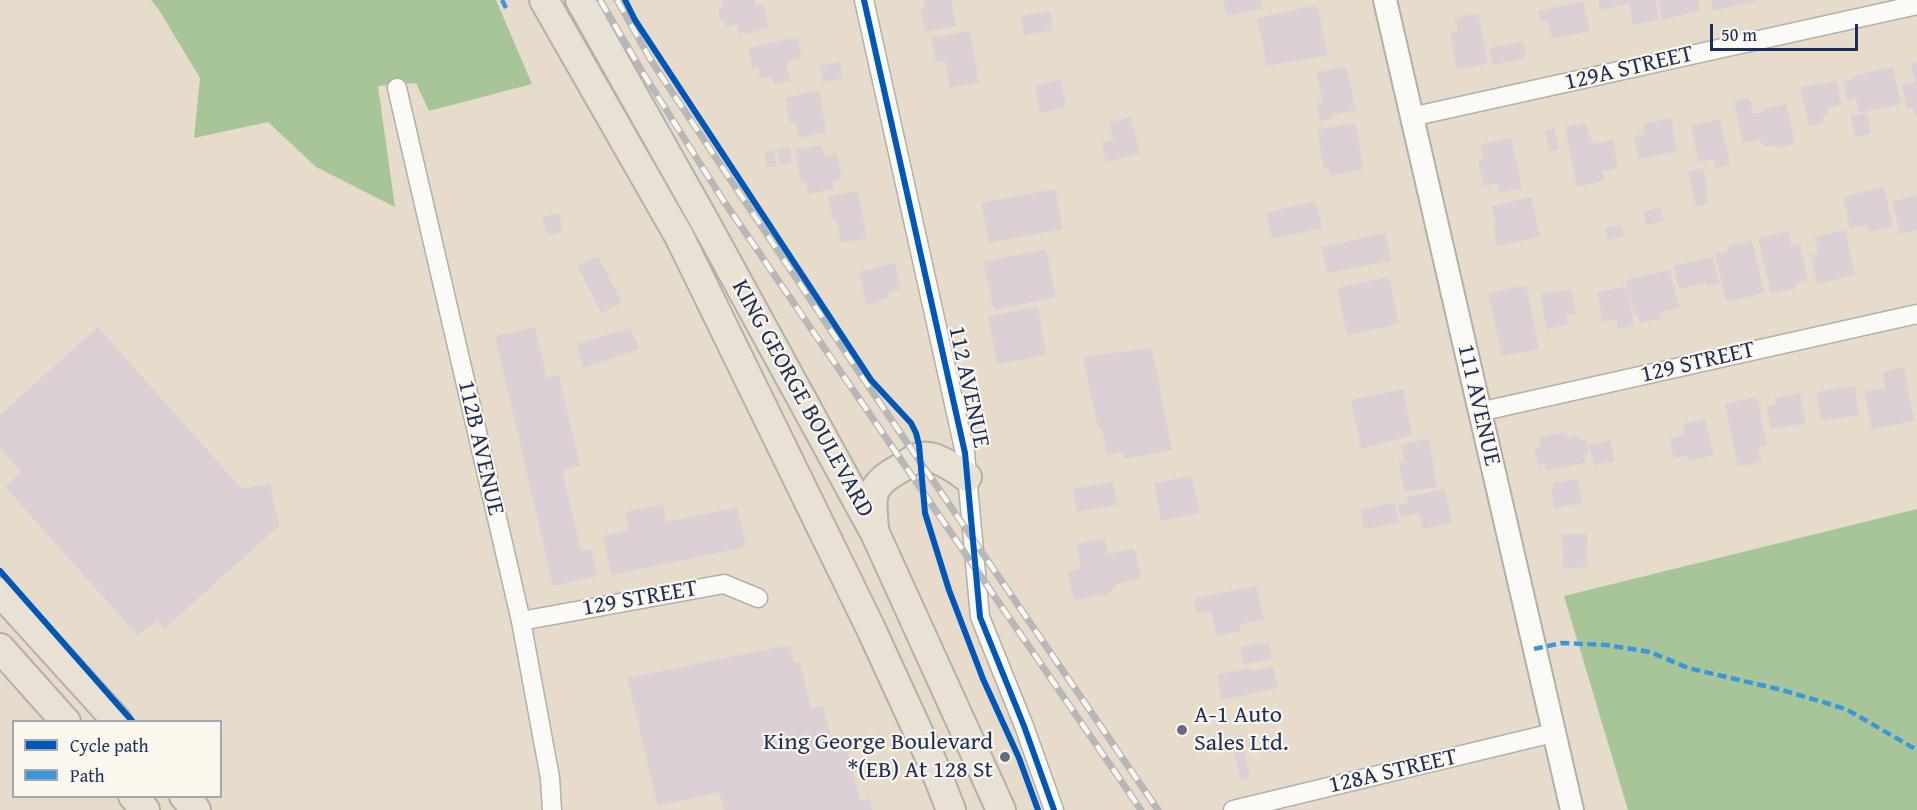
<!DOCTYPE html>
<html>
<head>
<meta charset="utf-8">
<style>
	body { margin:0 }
	#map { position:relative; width:1917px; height:810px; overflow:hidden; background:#e7dccc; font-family:"Gentium Book Plus",serif }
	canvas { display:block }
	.legend { position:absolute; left:12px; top:720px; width:210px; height:78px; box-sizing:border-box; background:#fbf7ec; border:2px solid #a1a7b3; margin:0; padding:8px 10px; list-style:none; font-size:18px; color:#1b2f5e }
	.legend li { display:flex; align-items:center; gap:12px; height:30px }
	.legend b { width:30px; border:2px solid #a1a7b3 }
	.scale { position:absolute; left:1710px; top:24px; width:148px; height:27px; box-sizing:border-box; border:3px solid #1b2f5e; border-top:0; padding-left:8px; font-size:18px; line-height:21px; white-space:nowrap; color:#1b2f5e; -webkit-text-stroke:4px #fbf7ec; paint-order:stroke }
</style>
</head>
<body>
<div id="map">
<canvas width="1917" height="810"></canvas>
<ul class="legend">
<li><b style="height:8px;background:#0057b8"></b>Cycle path</li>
<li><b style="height:8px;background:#3a97de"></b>Path</li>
</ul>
<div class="scale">50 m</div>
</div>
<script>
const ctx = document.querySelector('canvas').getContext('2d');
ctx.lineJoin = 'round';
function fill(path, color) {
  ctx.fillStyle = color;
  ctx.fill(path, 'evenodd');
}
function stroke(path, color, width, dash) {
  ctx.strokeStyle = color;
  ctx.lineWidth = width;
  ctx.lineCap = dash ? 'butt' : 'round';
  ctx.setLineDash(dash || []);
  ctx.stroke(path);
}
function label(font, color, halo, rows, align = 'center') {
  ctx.font = font + ' "Gentium Book Plus",serif';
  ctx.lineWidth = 4.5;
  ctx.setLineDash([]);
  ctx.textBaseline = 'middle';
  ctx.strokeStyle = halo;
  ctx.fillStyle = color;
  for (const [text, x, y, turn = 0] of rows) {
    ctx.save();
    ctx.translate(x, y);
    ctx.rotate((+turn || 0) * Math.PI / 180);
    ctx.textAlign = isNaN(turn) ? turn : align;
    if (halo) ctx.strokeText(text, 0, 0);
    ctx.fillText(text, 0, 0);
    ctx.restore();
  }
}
const forest = new Path2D(`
	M151,0H496L532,84L429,111L416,83L378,86L395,207L316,167L268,122L194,138L200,78L159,10Z
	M1917,509V810H1628L1564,596Z`);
const building = new Path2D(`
	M728,0H755L756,5L763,4L768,27L745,35V32L739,33L737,24L726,27L724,18L720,19L718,9L723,8L721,1Z
	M924,0H951L956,26L925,32L920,9L925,8Z
	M1223,0H1260L1262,9L1227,16Z
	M1598,0H1656L1659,20L1633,25L1629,4L1599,10Z
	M1658,0H1698L1700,11L1662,20Z
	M1711,0H1757V1L1713,11Z
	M1583,1L1590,31L1552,39L1548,21L1540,22L1538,11Z
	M1317,5L1328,55L1267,66L1257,18Z
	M1050,11L1053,30L1024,35L1021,16Z
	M1478,13L1488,64L1457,69L1450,33L1458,31L1455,18Z
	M970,31L979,83L950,88L945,61L936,62L931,38Z
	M797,37L802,58L786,62L790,81L774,85L772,76L760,79L758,67L752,69L748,48Z
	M1523,41L1526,58L1493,65L1489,48Z
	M840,62L843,78L823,82L820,66Z
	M1917,62V115L1915,116L1913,108L1907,109L1902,85L1915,82L1911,64Z
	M1346,66L1356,110L1331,115L1332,119L1320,121L1316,104L1323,102L1316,73Z
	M1893,67L1901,104L1859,113L1856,99L1847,101L1843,82L1852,80V76Z
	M1061,80L1066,107L1040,113L1035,85Z
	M1836,81L1841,105L1826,108L1828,115L1823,116L1824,123L1809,126L1800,87Z
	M819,90L826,132L799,138L795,122L790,123L785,98Z
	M1750,98L1753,114L1764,112L1763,108L1786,104L1795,144L1776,148L1775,145L1766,147L1759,140L1743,143L1734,101Z
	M1867,113L1871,134L1855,137L1851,116Z
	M1130,117L1140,153L1106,162L1101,143L1114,140L1109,123Z
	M1671,118L1677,151L1639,159L1634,136L1645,134L1643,124Z
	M1720,119L1730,165L1716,168L1714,159L1699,163L1691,126Z
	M1355,123L1364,169L1330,176L1328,167L1324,168L1317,130Z
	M1585,123L1593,144L1613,140L1618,168L1602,171L1604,181L1577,187L1565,127Z
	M1554,128L1559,150L1549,152L1545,130Z
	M1511,138L1522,188L1500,193L1497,183L1484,186L1478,161L1484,160L1481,144Z
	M822,145L824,156L837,153L842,179L832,181L834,189L808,194L805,182L801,183L795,150Z
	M790,147L792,162L780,165L777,149Z
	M774,150L777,166L767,167L764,152Z
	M1703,168L1708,189H1705L1708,204L1696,207L1688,171Z
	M1884,187L1893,227L1869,232L1867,225L1850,229L1843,197Z
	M1055,189L1063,229L989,243L981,203Z
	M858,191L867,238L841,243L836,219H833L828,196Z
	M1917,195V230L1900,234L1892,202Z
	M1531,197L1540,237L1497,246L1493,225H1496L1492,206Z
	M1315,201L1322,228L1272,239L1266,213Z
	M1660,207L1664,221L1646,225L1643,212Z
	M559,213L563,232L547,235L543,217Z
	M1621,224L1624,237L1608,240L1605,228Z
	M1845,230L1855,275L1817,284L1811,255L1819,254L1815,237Z
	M1788,231L1791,246L1800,244L1808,280L1796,283L1797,288L1771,294L1758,238Z
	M1385,233L1391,261L1327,273L1322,247Z
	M1752,240L1764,293L1726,302L1715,254L1729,251L1728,246Z
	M1046,249L1056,297L994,310L983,262Z
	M598,256L622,303L601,313L577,266Z
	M1713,257L1719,284L1707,287L1706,283L1679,289L1673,266Z
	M895,263L901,289L889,292L890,297L879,300L880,302L867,305L859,272Z
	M1670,270L1679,308L1660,313L1662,318L1640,323L1638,314L1634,315L1626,280Z
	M1389,277L1399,324L1347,335L1337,288Z
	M1526,285L1539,349L1502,356L1488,293Z
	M1627,286L1634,326L1618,329L1617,319L1603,322L1597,292Z
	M1572,289L1576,314L1566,316L1568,325L1546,329L1541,294Z
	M1038,307L1046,355L997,364L988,316Z
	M98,327L242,489L270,483L279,526L164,629L157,620L138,636L5,487L21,472L0,448V415Z
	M535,327L547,378L559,375L580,466L562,470L581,551L591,549L597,576L553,586L495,336Z
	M630,328L640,349L583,368L577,344Z
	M1152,348L1172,450L1125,459L1123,452L1107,455L1102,428H1098L1083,357Z
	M1904,367L1914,421L1872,429L1864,392L1885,388L1882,372Z
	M1855,386L1859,415L1821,421L1816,392Z
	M1403,389L1412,435L1361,449L1351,400Z
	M1800,393L1806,423L1771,429L1767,406L1776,405L1775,398Z
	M1757,397L1767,446L1758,448L1761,462L1738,467L1725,404Z
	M1705,419L1713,455L1689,461L1687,455L1674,459L1669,439L1685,435L1683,424Z
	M1566,432L1568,437L1579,435L1580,441L1586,439L1589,453L1583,454L1585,463L1546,471L1544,464L1538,465L1534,448L1541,447L1539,438Z
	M1429,439L1437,487L1404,492L1399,462H1404L1401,444Z
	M1610,440L1615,461L1594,465L1589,445Z
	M1191,476L1200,513L1161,521L1154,483Z
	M1578,479L1582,503L1554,508L1551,489L1554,488L1553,483Z
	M1113,482L1117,505L1077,512L1073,489Z
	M1445,489L1452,523L1422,529L1419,513L1401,517L1398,505L1408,503L1407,497Z
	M1395,503L1399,523L1364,529L1361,509Z
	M663,504L667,522L737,507L746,547L611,575L603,536L629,530L625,512Z
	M1562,534H1587L1588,567L1563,568Z
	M1105,538L1108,554L1134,549L1142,578L1117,584L1108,594L1074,600L1067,572L1081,568L1077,544Z
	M1256,586L1264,620L1240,624V631L1216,636L1211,611L1197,614L1194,598Z
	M1269,642L1272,659L1243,664L1240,647Z
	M790,645L794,663L800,662L811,708L823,706L835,752L847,749L860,801L869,799L872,810H724L719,792L658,806L627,678Z
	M1273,667L1278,688L1222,700L1217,675L1250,668L1251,671Z
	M1244,749L1250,778L1240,780L1234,751Z`);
const minor = new Path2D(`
	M864,0L965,453L980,617L1024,726L1054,810
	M397,88L521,621L550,778L552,810
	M1411,117L1917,5
	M1479,412L1917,314
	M521,621L724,584L758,598
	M1233,810L1553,733`);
const tertiary = new Path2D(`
	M1385,0L1572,810`);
const primary = new Path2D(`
	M544,0L679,236L871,629L933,764L951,810
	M580,0L705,222L875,533L1001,810
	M874,528C871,495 869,486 899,469C905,466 913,458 920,457C936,454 955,469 967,477
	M0,592L118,722
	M0,648L66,722
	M133,796L145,810
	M184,796L196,810`);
const rail = new Path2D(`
	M600,0L643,73L723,200L1141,810
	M617,0L652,62L854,365L1158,810`);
const quiet = new Path2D(`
	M502,0L508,12
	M1534,649L1562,643L1607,645L1650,652L1688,668L1782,690L1846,709L1917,750`);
const cycleway = new Path2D(`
	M625,0L635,20L871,380L911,423L916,433L919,445L925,513L949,590L983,679L1019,758L1038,810
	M864,0L965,453L980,617L1024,726L1054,810
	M0,571L133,722`);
const markers = [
	[1182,730,6,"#626c84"],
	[1005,757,6,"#626c84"]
];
const streetNames = [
	["129A STREET",1629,69,-13],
	["129 STREET",1698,363,-13],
	["112 AVENUE",968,387,78],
	["KING GEORGE BOULEVARD",802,399,61],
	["111 AVENUE",1478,405,77],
	["112B AVENUE",480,448,77],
	["129 STREET",640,599,-10],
	["128A STREET",1393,772,-13]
];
const poiNames = [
	["A-1 Auto",1194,716],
	["Sales Ltd.",1194,744],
	["King George Boulevard",993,743,"right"],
	["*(EB) At 128 St",993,771,"right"]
];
fill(forest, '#a8c59a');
fill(building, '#dbd0d4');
stroke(minor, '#b3afa9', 21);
stroke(tertiary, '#b3afa9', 26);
stroke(primary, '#b3afa9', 32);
stroke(minor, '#fbfaf7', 18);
stroke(tertiary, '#fbfaf7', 22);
stroke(primary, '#eae1d5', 28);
stroke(rail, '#b6b7b9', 7);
stroke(rail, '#fbf7ec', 4.5, [14]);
stroke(quiet, '#3a97de', 4.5, [9, 4.5]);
stroke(cycleway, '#0057b8', 6);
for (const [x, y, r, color] of markers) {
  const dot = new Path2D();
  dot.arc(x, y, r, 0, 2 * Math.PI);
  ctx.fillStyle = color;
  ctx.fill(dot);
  stroke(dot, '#fbf7ec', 2);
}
label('24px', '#1b2f5e', '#fbf7ec', streetNames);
label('24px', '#1b2f5e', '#fbf7ec', poiNames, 'left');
</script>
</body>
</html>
